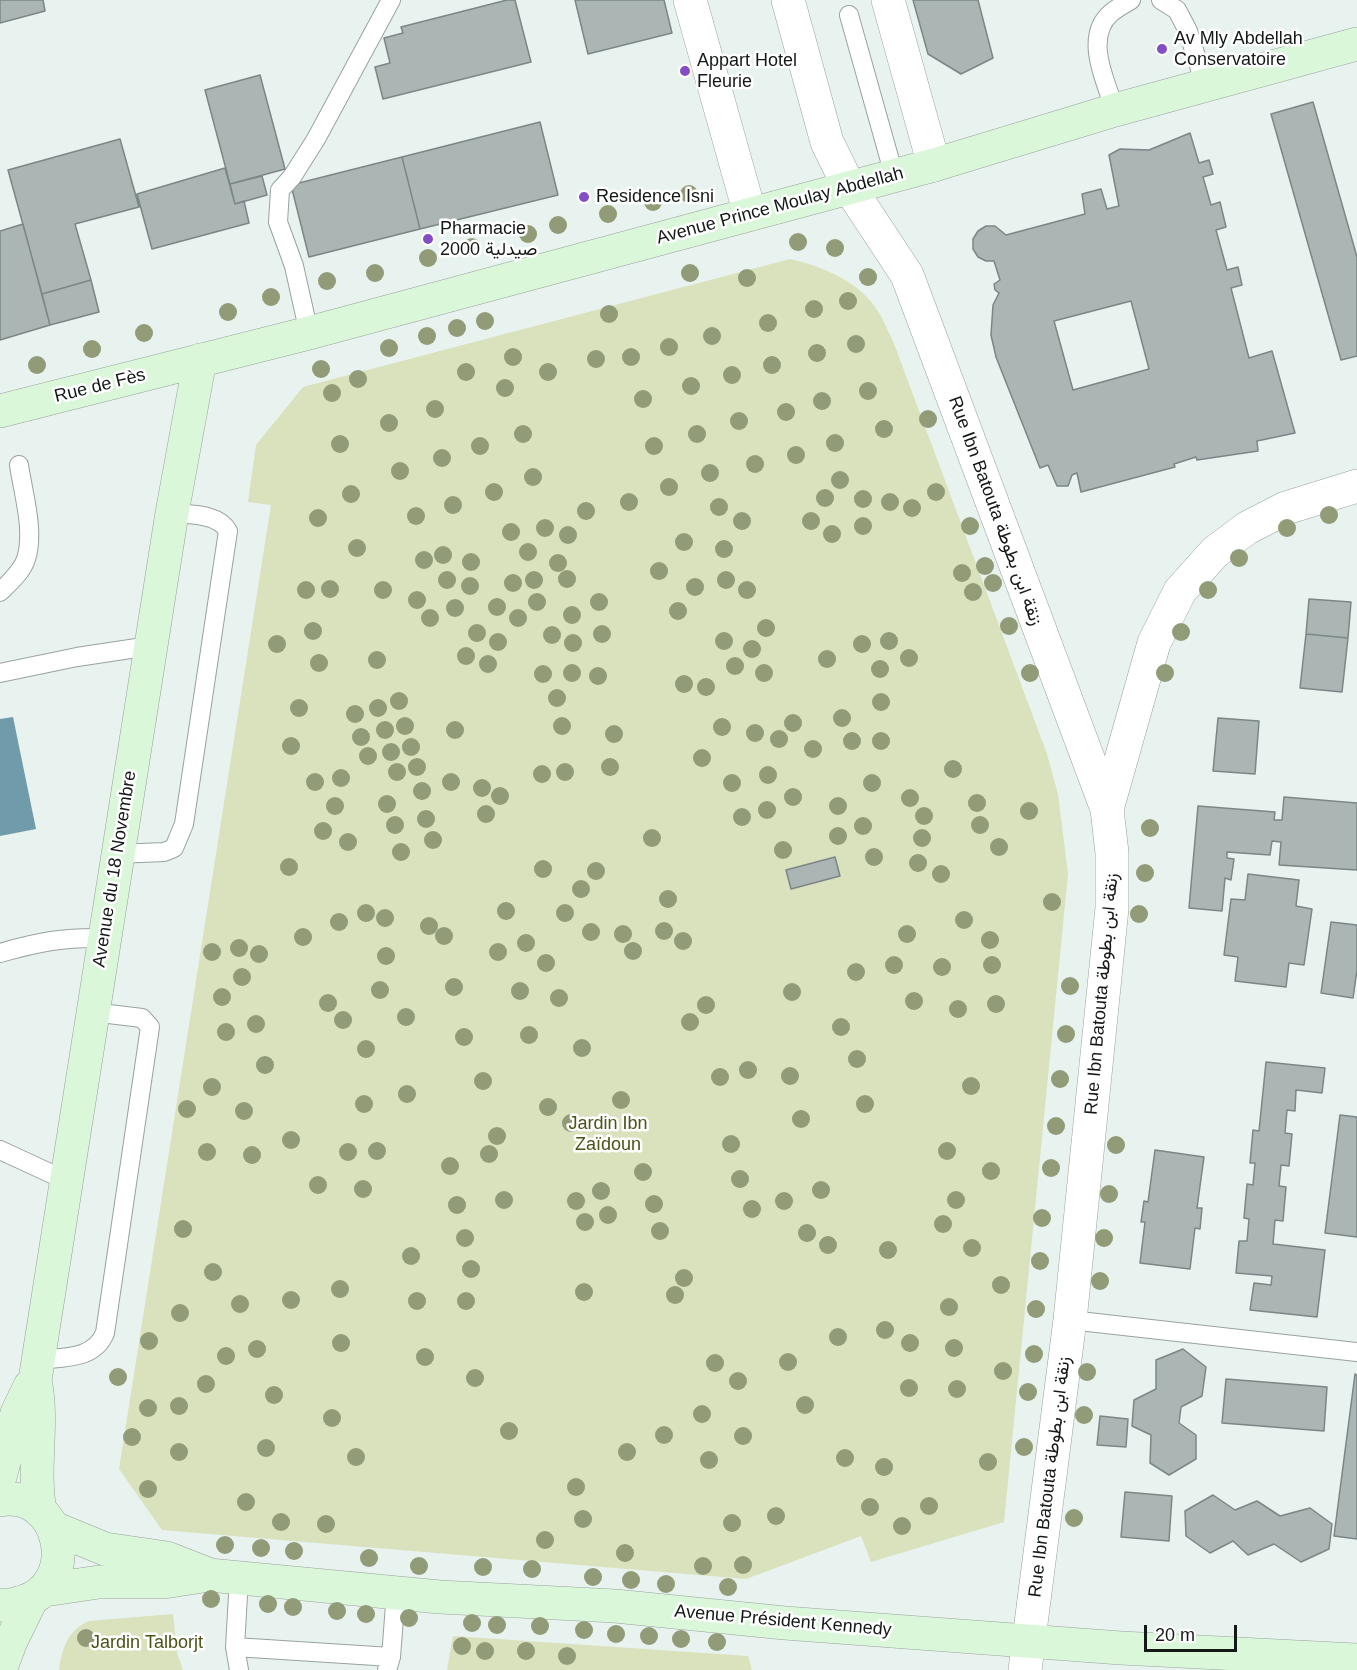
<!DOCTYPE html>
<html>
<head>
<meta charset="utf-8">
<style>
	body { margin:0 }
	#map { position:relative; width:1357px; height:1670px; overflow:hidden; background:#e8f2ee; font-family:Arial,sans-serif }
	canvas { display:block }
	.scale { position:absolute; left:1144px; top:1625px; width:93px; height:27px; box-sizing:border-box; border:3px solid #141816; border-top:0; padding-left:8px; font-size:18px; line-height:21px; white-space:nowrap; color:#141816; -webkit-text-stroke:4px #fff; paint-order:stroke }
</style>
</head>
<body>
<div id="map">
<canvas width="1357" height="1670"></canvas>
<div class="scale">20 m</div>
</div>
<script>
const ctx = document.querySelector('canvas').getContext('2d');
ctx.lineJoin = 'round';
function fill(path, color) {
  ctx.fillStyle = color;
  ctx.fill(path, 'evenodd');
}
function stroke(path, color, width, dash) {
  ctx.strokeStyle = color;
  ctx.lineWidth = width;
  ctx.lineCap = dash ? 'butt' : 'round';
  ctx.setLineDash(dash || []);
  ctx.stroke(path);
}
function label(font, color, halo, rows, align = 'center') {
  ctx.font = font + ' Arial,Vazirmatn,sans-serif';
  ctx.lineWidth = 5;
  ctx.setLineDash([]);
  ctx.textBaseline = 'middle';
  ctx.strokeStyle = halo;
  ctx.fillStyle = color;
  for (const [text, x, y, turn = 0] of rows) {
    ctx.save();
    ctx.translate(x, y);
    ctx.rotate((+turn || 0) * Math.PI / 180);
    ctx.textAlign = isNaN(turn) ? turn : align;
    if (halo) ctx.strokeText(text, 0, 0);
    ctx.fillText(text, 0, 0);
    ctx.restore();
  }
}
const green = new Path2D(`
	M790,259C821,266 856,280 875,307C883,317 887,330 893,341L1047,754L1058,794L1068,874L1004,1522L871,1562L861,1536L746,1579L162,1530L119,1469L271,505L248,502L256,445L303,387Z
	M173,1614L177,1653L183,1670H59C62,1648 68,1630 89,1621Z
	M453,1636L748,1656L752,1670H447Z`);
const water = new Path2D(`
	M13,717L36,829L0,836V719Z`);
const building = new Path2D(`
	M0,0H43L45,11L0,23Z
	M507,0H515L531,62L383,99L375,67L390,63L384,38L403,33L401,27Z
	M575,0H664L672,33L588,54Z
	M913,0H978L993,58L961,74L928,54Z
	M260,75L285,169L230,184L205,90Z
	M1313,102L1357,257V356L1341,360L1271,114Z
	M540,122L558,195L420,229L402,157Z
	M1190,133L1199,163L1209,160L1213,174L1203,177L1211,205L1220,202L1226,227L1216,230L1227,270L1238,267L1242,285L1231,288L1249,358L1272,351L1295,433L1257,441L1258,451L1197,460L1196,457L1174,464L1175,467L1081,492L1077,473L1072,475L1068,486H1057L1048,465L1040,468L996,357L991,335L993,305L999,293L995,290L994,284L1000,280L994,261H986L978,257L973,249V239L978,231L986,226H995L1006,235L1085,214L1082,194L1101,189L1107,209L1119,206L1109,155L1120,149L1149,150ZM1131,301L1149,369L1073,390L1054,321Z
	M120,139L139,207L75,224L91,280L42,294L8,170Z
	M402,157L420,229L309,257L291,185Z
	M225,168L235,204L244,201L249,223L152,249L137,194Z
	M262,176L267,195L235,204L230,184Z
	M23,224L50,325L0,340V231Z
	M91,280L99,312L50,325L42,294Z
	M1309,599L1351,602L1348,638L1306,634Z
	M1306,634L1348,638L1342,692L1300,688Z
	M1218,718L1259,721L1255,774L1213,771Z
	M1284,797L1357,803V870L1279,865L1281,842L1272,841L1270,855L1227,852V858L1234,859L1231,880L1225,878L1222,911L1189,908L1198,806L1275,812L1274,820H1282Z
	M835,857L840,876L791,889L786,870Z
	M1248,874L1299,880L1296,906L1312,909L1304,965L1289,963L1286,987L1235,981L1238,957L1224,955L1231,899L1245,900Z
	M1331,922L1357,925V970L1353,998L1321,993Z
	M1266,1062L1325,1068L1322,1093L1296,1090L1295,1111L1287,1110L1285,1133L1292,1134L1289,1166L1281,1165L1279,1186L1286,1187L1283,1221L1275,1220L1273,1244L1325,1250L1317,1317L1250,1310L1254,1283L1271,1285L1272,1276L1236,1273L1239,1241H1247L1249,1219L1244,1218L1247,1184L1253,1185L1255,1163H1250L1253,1130L1259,1131Z
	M1340,1115L1357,1117V1237L1325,1233Z
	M1155,1150L1204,1157L1197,1208H1202L1200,1229L1195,1228L1190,1269L1140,1263L1145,1222H1141L1144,1201L1148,1202Z
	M1183,1349L1206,1367L1202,1396L1181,1407L1179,1423L1196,1435V1459L1169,1475L1150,1463L1151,1435L1132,1426L1134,1400L1156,1389V1360Z
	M1355,1374L1357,1375V1539L1334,1536Z
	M1226,1379L1327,1387L1324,1431L1222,1423Z
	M1100,1416L1128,1419L1126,1447L1097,1445Z
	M1125,1492L1172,1496L1169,1541L1121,1537Z
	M1213,1495L1235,1510L1257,1501L1280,1516L1310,1508L1332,1524L1329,1549L1301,1562L1274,1544L1248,1555L1233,1541L1210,1553L1186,1536L1185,1511Z`);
const lane = new Path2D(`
	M1161,0L1177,10L1188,31L1205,85
	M849,15L894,175
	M1115,110C1106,82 1083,37 1111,13C1117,8 1124,4 1131,0
	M309,333L294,266L278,222L280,190L292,177L316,139L391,0
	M0,592C9,583 22,572 26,559C35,531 23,493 19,465
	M0,673L77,657L150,646
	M117,854L164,852L174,848L184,824L228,531C218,513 190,515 172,513
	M0,953C38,942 64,937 104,938
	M0,1150L67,1181
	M1070,1320L1357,1352
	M38,1360C63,1357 94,1360 105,1333L150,1027L142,1018L92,1012
	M239,1578L235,1647L239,1670
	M235,1647L391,1657
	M387,1670L391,1657L396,1592`);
const street = new Path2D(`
	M690,0L750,214
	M788,0L827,142L849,187L907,275L1107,809L1112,853V908L1070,1320L1025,1670
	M888,0L934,165
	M1107,809L1154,643L1180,591L1215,552L1247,528L1286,508L1357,486`);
const secondary = new Path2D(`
	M0,411L309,333L934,165L1115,110L1357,44
	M0,1477L17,1413L30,1386
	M0,1500C62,1489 82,1585 22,1602C14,1605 9,1606 0,1605
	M40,1511C32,1466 44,1423 35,1380L172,513L200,360
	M54,1528L105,1549L167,1558L208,1574
	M45,1590L99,1582H164L209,1575L440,1597L615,1606L785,1623L1121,1648L1357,1660
	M0,1670L11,1641L31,1600`);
const trees = [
	[689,194],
	[653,202],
	[608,214],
	[558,225],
	[528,234],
	[798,242],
	[472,247],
	[835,248],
	[428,258],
	[375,273],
	[690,273],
	[868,277],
	[747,278],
	[327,281],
	[271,297],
	[848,301],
	[814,309],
	[228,312],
	[609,314],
	[485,321],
	[768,323],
	[457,328],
	[144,333],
	[427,336],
	[712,336],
	[856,344],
	[669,347],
	[389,348],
	[92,349],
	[817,353],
	[513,357],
	[631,357],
	[596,359],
	[37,365],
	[772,365],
	[321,369],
	[466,372],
	[548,372],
	[732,375],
	[358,379],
	[691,386],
	[505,388],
	[868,391],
	[332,393],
	[643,399],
	[822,401],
	[435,409],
	[786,412],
	[928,419],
	[739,421],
	[389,423],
	[884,429],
	[523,434],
	[697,434],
	[835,443],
	[340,444],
	[480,446],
	[654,446],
	[796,455],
	[442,458],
	[755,464],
	[400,471],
	[710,473],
	[533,477],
	[840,480],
	[669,487],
	[494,492],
	[936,492],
	[351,494],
	[825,498],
	[863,499],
	[629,502],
	[890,502],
	[453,505],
	[719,507],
	[912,508],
	[586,511],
	[1329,515],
	[416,516],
	[318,518],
	[742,521],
	[811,521],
	[863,526],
	[970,526],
	[545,528],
	[1287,528],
	[511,532],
	[832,534],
	[568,535],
	[684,542],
	[357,548],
	[724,549],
	[528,552],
	[443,555],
	[1239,558],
	[424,560],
	[471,562],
	[558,563],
	[985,566],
	[659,571],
	[962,573],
	[567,579],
	[447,580],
	[534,580],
	[726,580],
	[513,583],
	[993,583],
	[470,586],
	[695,587],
	[330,589],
	[306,590],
	[383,590],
	[747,590],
	[1208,590],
	[973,592],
	[417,600],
	[537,602],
	[599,602],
	[497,607],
	[455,608],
	[678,611],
	[572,615],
	[430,618],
	[518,618],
	[1009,626],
	[766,628],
	[313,631],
	[1181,632],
	[477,633],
	[602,634],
	[552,635],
	[724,641],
	[889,641],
	[498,642],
	[573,643],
	[277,644],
	[862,644],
	[752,649],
	[466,656],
	[909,658],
	[827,659],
	[377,660],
	[319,663],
	[488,664],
	[735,666],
	[880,669],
	[572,673],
	[764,673],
	[1030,673],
	[1165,673],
	[543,674],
	[598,676],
	[684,684],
	[706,687],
	[557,698],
	[399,701],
	[881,702],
	[299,708],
	[378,708],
	[355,714],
	[842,718],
	[793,723],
	[405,726],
	[562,726],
	[722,727],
	[385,730],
	[455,730],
	[755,733],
	[614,734],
	[361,737],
	[779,739],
	[852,741],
	[881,741],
	[291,746],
	[411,747],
	[813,749],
	[391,752],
	[368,756],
	[702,758],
	[417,767],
	[610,767],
	[953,769],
	[397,772],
	[565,772],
	[542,774],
	[768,775],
	[341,778],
	[315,782],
	[451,782],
	[732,783],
	[872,783],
	[482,788],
	[422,791],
	[500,796],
	[793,797],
	[910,798],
	[977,803],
	[387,804],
	[335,806],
	[838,806],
	[767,810],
	[1029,811],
	[486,814],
	[924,816],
	[742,817],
	[426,819],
	[395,825],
	[980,825],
	[863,826],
	[1150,828],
	[323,831],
	[838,836],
	[652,838],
	[922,838],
	[433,840],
	[348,842],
	[999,847],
	[783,850],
	[401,852],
	[874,857],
	[918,863],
	[289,867],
	[543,869],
	[596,871],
	[1145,873],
	[941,874],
	[581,889],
	[668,899],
	[1052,902],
	[506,911],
	[366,913],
	[565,913],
	[1139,914],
	[385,918],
	[964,920],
	[339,922],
	[429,926],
	[664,931],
	[591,932],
	[623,934],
	[907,934],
	[444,936],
	[303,937],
	[990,940],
	[683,941],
	[526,943],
	[239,948],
	[633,951],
	[212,952],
	[498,952],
	[259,954],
	[386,956],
	[546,963],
	[894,965],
	[992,965],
	[942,967],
	[856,972],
	[242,977],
	[1070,986],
	[454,987],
	[380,990],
	[520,991],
	[792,992],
	[222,997],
	[559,998],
	[914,1001],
	[328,1003],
	[996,1004],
	[706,1005],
	[958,1009],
	[406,1017],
	[343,1020],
	[690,1022],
	[256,1024],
	[841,1027],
	[226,1032],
	[1066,1034],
	[529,1035],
	[464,1037],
	[582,1048],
	[366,1049],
	[857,1059],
	[265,1065],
	[748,1070],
	[790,1076],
	[720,1077],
	[1060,1079],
	[483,1081],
	[971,1086],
	[212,1087],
	[407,1094],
	[621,1100],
	[364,1104],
	[865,1104],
	[548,1107],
	[187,1109],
	[244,1111],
	[801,1119],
	[571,1123],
	[1056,1126],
	[497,1136],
	[291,1140],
	[731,1144],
	[1116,1145],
	[377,1151],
	[947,1151],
	[207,1152],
	[348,1152],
	[489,1154],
	[252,1155],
	[450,1166],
	[1051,1168],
	[991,1171],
	[643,1172],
	[740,1179],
	[318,1185],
	[363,1189],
	[821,1190],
	[601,1191],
	[1109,1194],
	[504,1200],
	[956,1200],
	[576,1201],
	[784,1201],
	[654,1204],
	[457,1205],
	[752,1209],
	[608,1215],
	[1042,1218],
	[585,1222],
	[943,1224],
	[183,1229],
	[660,1231],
	[807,1233],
	[465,1238],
	[1104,1238],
	[828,1245],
	[972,1248],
	[888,1250],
	[411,1256],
	[1040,1261],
	[471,1269],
	[213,1272],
	[684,1278],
	[1100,1281],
	[1001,1285],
	[340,1289],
	[584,1292],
	[675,1295],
	[291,1300],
	[417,1301],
	[466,1301],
	[240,1304],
	[949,1307],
	[1036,1309],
	[180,1313],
	[885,1330],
	[838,1337],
	[149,1341],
	[341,1343],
	[910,1343],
	[954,1348],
	[257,1349],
	[1034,1354],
	[226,1356],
	[425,1357],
	[788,1362],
	[715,1363],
	[1003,1371],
	[1087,1372],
	[118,1377],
	[475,1378],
	[738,1381],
	[206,1384],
	[909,1388],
	[957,1389],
	[1028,1392],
	[274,1395],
	[805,1405],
	[179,1406],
	[148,1408],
	[702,1414],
	[1084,1415],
	[332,1418],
	[509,1431],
	[664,1435],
	[743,1436],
	[132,1437],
	[1024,1447],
	[266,1448],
	[179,1452],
	[627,1452],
	[356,1457],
	[845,1458],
	[709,1460],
	[988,1462],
	[884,1467],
	[576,1487],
	[148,1489],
	[246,1502],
	[929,1506],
	[870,1507],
	[776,1516],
	[1074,1518],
	[583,1519],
	[281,1522],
	[732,1523],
	[326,1524],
	[902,1526],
	[545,1540],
	[225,1545],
	[261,1548],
	[294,1551],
	[625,1553],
	[369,1558],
	[743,1565],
	[419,1566],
	[703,1566],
	[483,1567],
	[532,1569],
	[593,1577],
	[631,1580],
	[666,1584],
	[728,1587],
	[211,1599],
	[268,1604],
	[293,1607],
	[337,1611],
	[366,1614],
	[409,1618],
	[472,1623],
	[497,1625],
	[540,1626],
	[584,1630],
	[616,1634],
	[649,1636],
	[86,1638],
	[681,1639],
	[717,1642],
	[462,1646],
	[485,1651],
	[526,1651],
	[567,1656]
];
const markers = [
	[1162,49,6,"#834dc4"],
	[685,71,6,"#834dc4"],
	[584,197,6,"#834dc4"],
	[428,239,6,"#834dc4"]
];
const poiNames = [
	["Av Mly Abdellah",1174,39],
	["Conservatoire",1174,60],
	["Appart Hotel",697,61],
	["Fleurie",697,82],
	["Residence Isni",596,197],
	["Pharmacie",440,229],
	["2000 صيدلية",440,250]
];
const streetNames = [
	["Avenue Prince Moulay Abdellah",780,206,-15],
	["Rue de Fès",100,386,-14],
	["Rue Ibn Batouta زنقة ابن بطوطة",995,511,70],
	["Avenue du 18 Novembre",115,869,-81],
	["Rue Ibn Batouta زنقة ابن بطوطة",1102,994,-85],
	["Rue Ibn Batouta زنقة ابن بطوطة",1050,1477,-83],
	["Avenue Président Kennedy",783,1621,5]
];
const parkNames = [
	["Jardin Ibn",608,1124],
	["Zaïdoun",608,1145],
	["Jardin Talborjt",147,1643]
];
fill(green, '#dae1bd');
fill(water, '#6f9bab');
fill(building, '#aab5b4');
stroke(building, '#7c8686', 1.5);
stroke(lane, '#99a29e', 20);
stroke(street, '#99a29e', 34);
stroke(secondary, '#99a29e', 34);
stroke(lane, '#fff', 18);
stroke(street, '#fff', 33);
stroke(secondary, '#dbf7d9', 33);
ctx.fillStyle = '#929b77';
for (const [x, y] of trees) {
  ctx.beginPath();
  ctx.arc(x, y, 9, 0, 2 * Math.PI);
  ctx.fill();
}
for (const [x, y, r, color] of markers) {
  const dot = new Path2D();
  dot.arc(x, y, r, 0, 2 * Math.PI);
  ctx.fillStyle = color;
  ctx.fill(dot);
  stroke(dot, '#fff', 2);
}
label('18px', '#141816', '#fff', poiNames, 'left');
label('18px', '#141816', '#fff', streetNames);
label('18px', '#4c5315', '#fff', parkNames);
</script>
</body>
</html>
